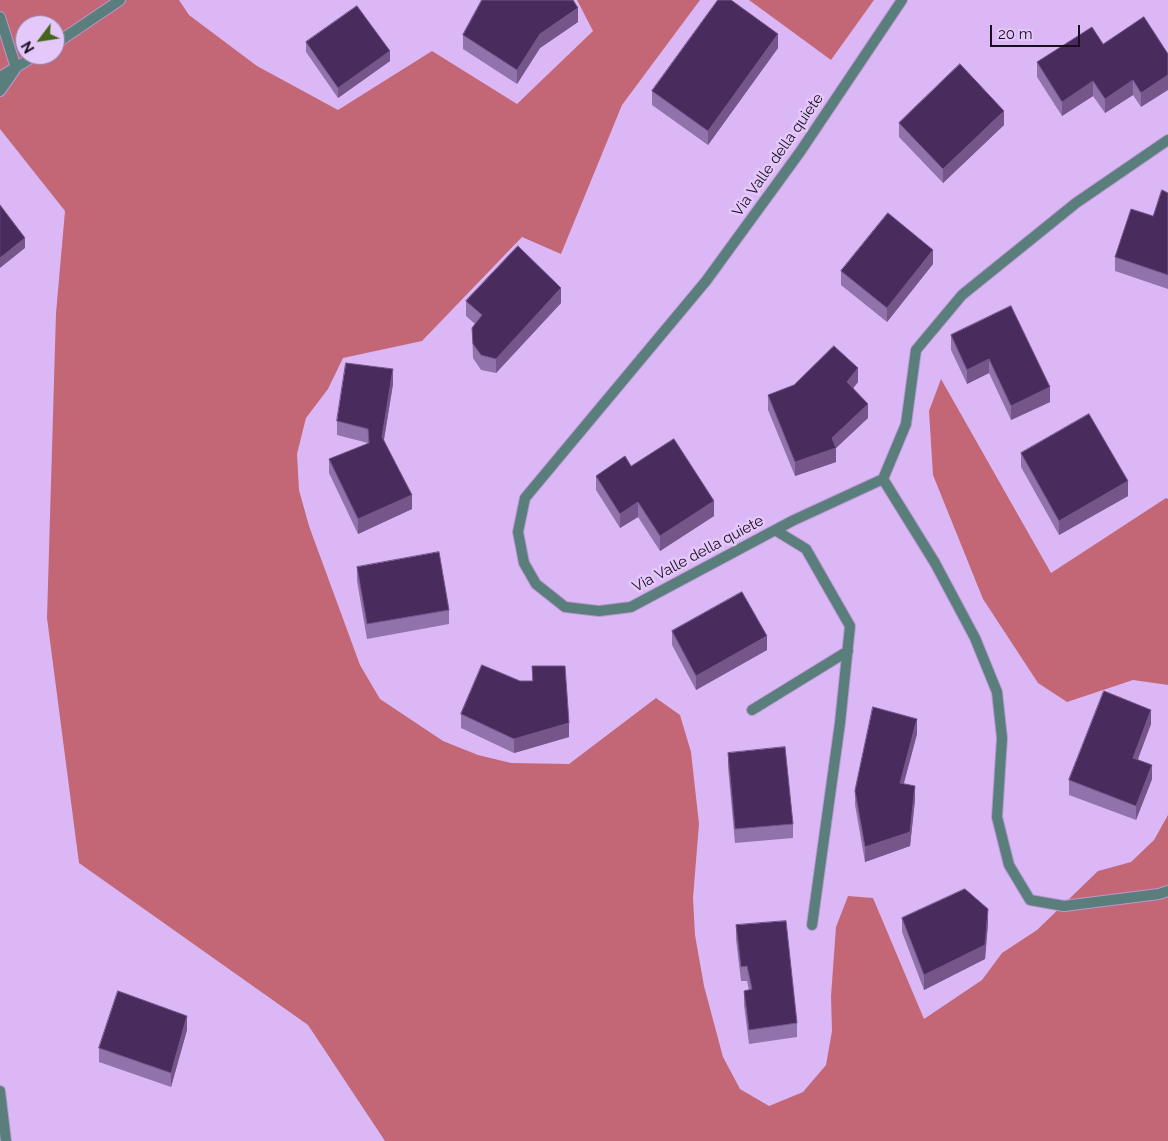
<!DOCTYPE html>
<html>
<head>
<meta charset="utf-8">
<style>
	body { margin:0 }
	#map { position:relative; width:1168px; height:1141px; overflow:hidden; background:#dbb8f5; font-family:Raleway,sans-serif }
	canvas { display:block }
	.north { position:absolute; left:15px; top:15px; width:50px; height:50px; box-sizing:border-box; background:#e4c8f9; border:1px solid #937da3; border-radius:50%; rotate:239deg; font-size:14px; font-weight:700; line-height:20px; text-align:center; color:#190d22 }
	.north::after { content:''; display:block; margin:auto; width:18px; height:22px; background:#45651b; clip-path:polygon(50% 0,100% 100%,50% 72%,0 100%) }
	.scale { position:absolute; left:990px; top:25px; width:90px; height:22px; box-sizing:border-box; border:2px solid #190d22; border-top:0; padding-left:6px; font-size:15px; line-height:18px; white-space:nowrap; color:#190d22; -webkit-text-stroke:4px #e4c8f9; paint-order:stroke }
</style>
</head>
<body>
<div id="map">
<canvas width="1168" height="1141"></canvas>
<div class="north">N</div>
<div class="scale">20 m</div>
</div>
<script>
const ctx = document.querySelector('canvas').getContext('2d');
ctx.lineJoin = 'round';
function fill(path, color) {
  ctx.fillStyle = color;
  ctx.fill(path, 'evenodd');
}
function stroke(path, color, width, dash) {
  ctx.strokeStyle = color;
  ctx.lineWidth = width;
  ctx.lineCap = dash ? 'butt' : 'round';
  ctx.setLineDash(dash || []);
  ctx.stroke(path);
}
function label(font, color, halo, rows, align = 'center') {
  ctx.font = font + ' Raleway,sans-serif';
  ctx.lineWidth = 5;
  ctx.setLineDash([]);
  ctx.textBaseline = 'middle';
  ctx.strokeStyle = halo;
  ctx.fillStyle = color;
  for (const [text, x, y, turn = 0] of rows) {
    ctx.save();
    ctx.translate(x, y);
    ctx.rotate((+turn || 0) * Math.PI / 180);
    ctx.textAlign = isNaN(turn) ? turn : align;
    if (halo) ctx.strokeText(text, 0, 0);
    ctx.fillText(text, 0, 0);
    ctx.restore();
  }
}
const forest = new Path2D(`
	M0,0H179L189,15L257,66L338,110L432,51L517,104L593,31L577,0H700L622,105L561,254L522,237L422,341L343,358L328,389L306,418L297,454L299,490L309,526L360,665L380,699L443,741L478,755L511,763L569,764L656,698L680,715L691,752L699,824L693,898L695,935L704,986L723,1057L740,1089L769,1106L803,1092L826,1065L832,1031L831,996L836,927L848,896L873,898L924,1019L982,980L1002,953L1037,930L1098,871L1131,862L1154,840L1168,815V1141H385L308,1025L79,863L47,618L56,313L65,211L0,129ZM25,25H55V55H25Z
	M749,0H874L831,60Z
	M941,379L1051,573L1166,498L1168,499V685L1133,680L1067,702L1038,683L983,599L933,475L929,411Z`);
const minor = new Path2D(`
	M902,0L800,152L706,281L525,498L518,532L524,563L536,584L565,607L599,611L631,607L792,521L883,479L906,424L916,350L962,295L1076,203L1168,140
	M0,17L16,68L0,91
	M55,44L120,0
	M0,77L36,55
	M883,479L935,563L975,638L997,692L1002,738L997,817L1009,865L1030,900L1064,906L1159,894L1168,891
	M775,530L806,549L850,626L840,723L812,925
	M752,710L848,651
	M0,1091L6,1141`);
const wall = new Path2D(`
	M1144,17L1141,107L1133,95L1105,113L1093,96L1062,116L1037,77V62L1103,44Z
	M578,22L540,48L517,84L463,49V35Z
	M306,42L390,61L338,98L306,52Z
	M778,48L708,145L652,105V91Z
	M899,123L1004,125L943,183L899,137Z
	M1168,193V289L1115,271V257L1153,216Z
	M933,264L887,322L841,285V271Z
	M466,301L561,303L496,373L481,370L473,358L472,328L475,324L466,316Z
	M951,335L1050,387V402L1011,420L989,373L967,384L951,350Z
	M858,382L853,388L868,418L836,448V462L795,476L768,410V395Z
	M393,384L384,440L412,509L358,534L329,473V459L368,444V443L337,435V421Z
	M1021,453L1128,496L1059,535L1021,467Z
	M631,466L714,516L660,551L638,517L620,528L596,490V476Z
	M357,567L449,610V624L367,639L357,581Z
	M672,631L767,650L696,690L672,645Z
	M532,666L569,737L514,753L461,728V714L520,681H532Z
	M1151,724L1138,759L1152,779L1136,820L1069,795V780Z
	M917,734L904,783L915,800L910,846L865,862L855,805V791Z
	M728,753L793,824V838L735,843L728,767Z
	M902,918L988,923L985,959L924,990L902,932Z
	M736,925L797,1023V1037L749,1044L744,1005V991L749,990L747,981H741L736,939Z
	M187,1030L171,1087L99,1062V1048Z`);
const shadedWall = new Path2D(`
	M578,8V22L540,48L517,84V70L540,34Z
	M778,34V48L708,145V131Z
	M390,51V61L338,98V88Z
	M1168,75V90L1141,107V93Z
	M1133,80V95L1105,113V99Z
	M1093,81V96L1062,116V102Z
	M1004,111V125L943,183V169Z
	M25,238V248L0,268V258Z
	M933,250V264L887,322V308Z
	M561,288V303L496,373V359Z
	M989,359V373L967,384V370Z
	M858,368V382L847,396V382Z
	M393,369V384L382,451V437Z
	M1050,387V402L1011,420V406Z
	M868,404V418L836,448V462L795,476V462L832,438Z
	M1128,481V496L1059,535V521Z
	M412,495V509L358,534V519Z
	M714,501V516L660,551V536Z
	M638,502V517L620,528V514Z
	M767,636V650L696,690V676Z
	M1151,710V724L1133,772V758Z
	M917,719V734L900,797V783Z
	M569,723V737L514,753V739Z
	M1152,765V779L1136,820V806Z
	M915,786V800L910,846L865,862V847Z
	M988,909V923L985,959L924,990V975Z
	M187,1016V1030L171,1087V1073Z`);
const building = new Path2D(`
	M482,0H573L578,8L540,34L517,70L463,35Z
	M718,0H731L778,34L708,131L652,91Z
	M357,6L390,51L338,88L306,42Z
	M1144,17L1168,54V75L1141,93L1133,80L1105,99L1093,81L1062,102L1037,62L1092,27L1103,44Z
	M960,64L1004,111L943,169L899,123Z
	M1162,190L1168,193V275L1115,257L1131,209L1153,216Z
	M0,205L25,238L0,258Z
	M888,213L933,250L887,308L841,271Z
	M518,246L561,288L496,359L481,355L473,344L472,328L482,315L466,301Z
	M1011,306L1050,387L1011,406L989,359L967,370L951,335Z
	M834,346L858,368L847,382L868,404L832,438L836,448L795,462L768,395L794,385Z
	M346,363L393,369L382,437L412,495L358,519L329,459L369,443L368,429L337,421Z
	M1089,414L1128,481L1059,521L1021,453Z
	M674,439L714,501L660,536L638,502L620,514L596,476L625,456L631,466Z
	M439,552L449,610L367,624L357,567Z
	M742,592L767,636L696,676L672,631Z
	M482,665L520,681H533L532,666H565L569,723L514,739L461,714Z
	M1104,691L1151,710L1133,758L1152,765L1136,806L1069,780Z
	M873,707L917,719L900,783L915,786L910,832L865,847L855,791Z
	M785,747L793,824L735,829L728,753Z
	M965,889L988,909L985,945L924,975L902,918Z
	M786,921L797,1023L749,1030L744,991L752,989L747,966L741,967L736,925Z
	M118,991L187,1016L171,1073L99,1048Z`);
const streetNames = [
	["Via Valle della quiete",778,155,-55],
	["Via Valle della quiete",698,554,-28]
];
fill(forest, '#c36776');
stroke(minor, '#b899cf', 12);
stroke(minor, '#5a7e7c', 10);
fill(wall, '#9272aa');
fill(shadedWall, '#76558b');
fill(building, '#4a2b5e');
stroke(building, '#76558b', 1);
label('15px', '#190d22', '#e4c8f9', streetNames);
</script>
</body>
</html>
